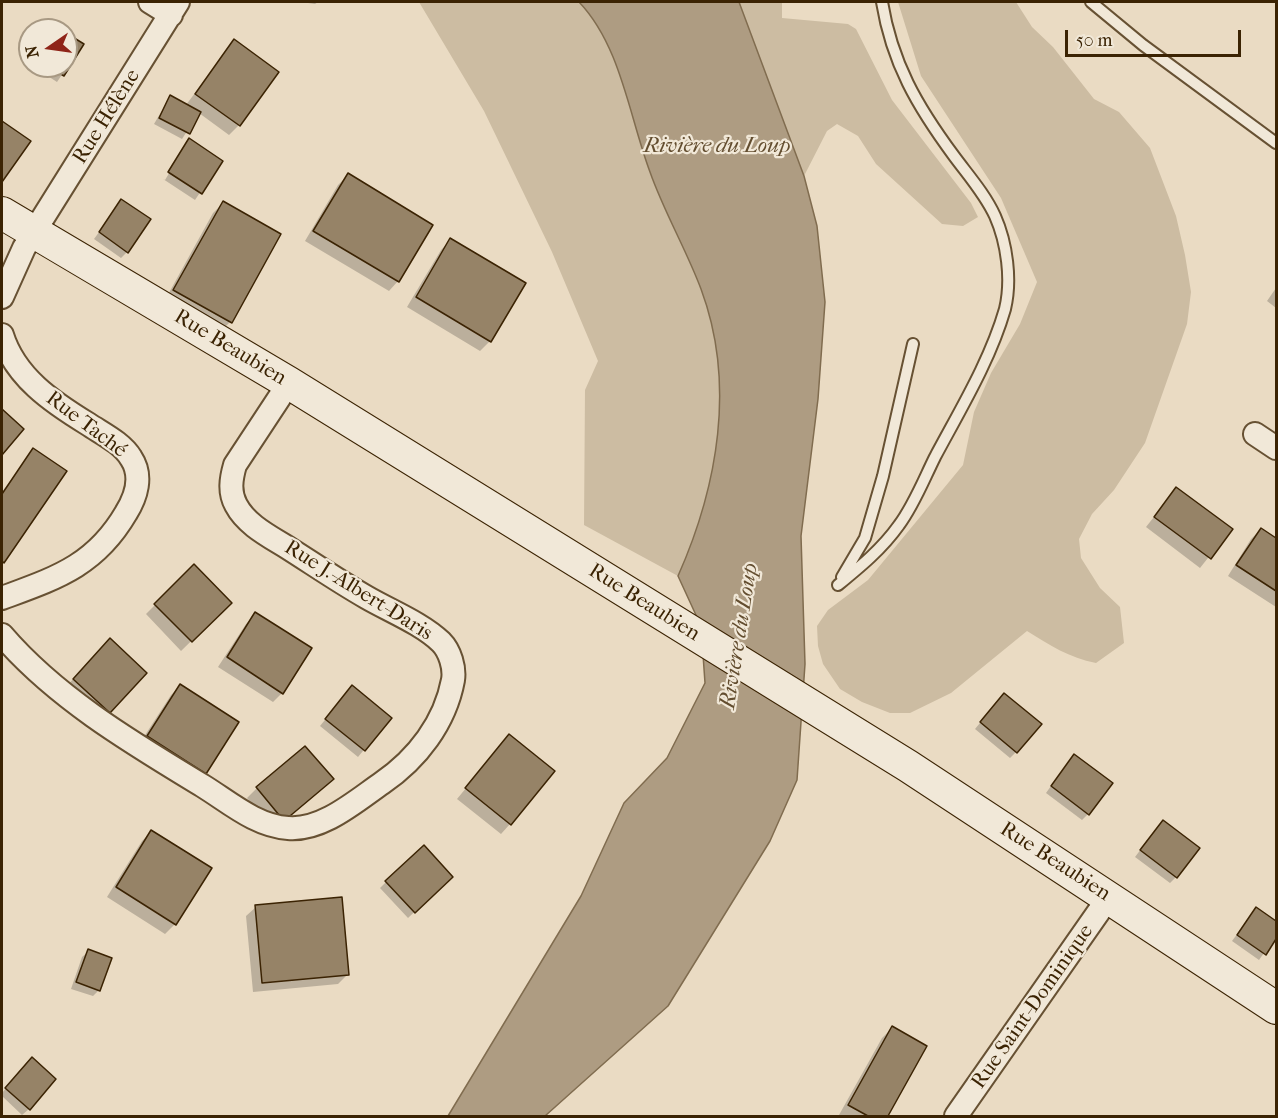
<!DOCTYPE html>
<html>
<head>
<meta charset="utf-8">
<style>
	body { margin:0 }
	#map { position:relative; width:1278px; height:1118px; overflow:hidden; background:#eadbc3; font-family:"IM FELL French Canon",serif }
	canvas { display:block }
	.frame { position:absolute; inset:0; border:3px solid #3b2303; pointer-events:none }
	.north { position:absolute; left:18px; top:18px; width:60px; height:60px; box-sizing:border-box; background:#f1e8d8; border:2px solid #a89983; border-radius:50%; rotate:257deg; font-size:16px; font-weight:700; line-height:24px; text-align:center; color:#3b2303 }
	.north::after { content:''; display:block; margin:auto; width:21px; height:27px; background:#8f2418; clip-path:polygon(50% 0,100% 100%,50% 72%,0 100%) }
	.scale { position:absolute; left:1065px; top:30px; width:176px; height:27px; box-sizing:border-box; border:3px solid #3b2303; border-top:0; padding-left:8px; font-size:18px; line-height:21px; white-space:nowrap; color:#3b2303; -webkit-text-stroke:4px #f1e8d8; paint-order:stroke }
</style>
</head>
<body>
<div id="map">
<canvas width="1278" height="1118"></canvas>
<div class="frame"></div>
<div class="north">N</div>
<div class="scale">50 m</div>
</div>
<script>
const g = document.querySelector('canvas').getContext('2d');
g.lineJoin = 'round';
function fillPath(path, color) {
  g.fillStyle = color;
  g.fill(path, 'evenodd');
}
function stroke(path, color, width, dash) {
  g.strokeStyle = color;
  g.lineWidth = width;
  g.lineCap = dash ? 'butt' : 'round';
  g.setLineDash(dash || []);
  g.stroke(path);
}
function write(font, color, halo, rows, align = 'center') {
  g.font = font + ' "IM FELL French Canon",serif';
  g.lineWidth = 4.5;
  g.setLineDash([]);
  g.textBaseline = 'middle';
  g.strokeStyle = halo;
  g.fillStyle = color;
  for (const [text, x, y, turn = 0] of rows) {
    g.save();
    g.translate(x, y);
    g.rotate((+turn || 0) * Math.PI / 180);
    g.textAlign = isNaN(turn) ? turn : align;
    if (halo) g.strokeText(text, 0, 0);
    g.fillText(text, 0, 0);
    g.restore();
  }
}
const green = new Path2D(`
	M419,2H579C621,46 629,116 650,172C664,212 686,249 701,289C736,383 718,486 678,576L584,525L585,390L598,361L552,252L484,111Z
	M739,2H782V18L848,24L856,29L892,100L971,203L978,217L963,226L942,224L876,164L858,136L837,124L827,131L804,176Z
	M898,2H1016L1032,27L1053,47L1094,99L1119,112L1150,148L1176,216L1185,255L1191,292L1187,324L1145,443L1114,490L1092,514L1079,539L1081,558L1100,588L1120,607L1124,643L1096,663C1069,658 1050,645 1027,631L951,693L910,713H890L862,702L840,689L823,664L818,646L817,626L828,610L868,580L963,465L974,412L991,373L1020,324L1037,282L1001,198L921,76Z`);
const water = new Path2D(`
	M579,2H739L804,176L817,226L825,302L818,399L801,536L805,664L797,780L770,841L668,1006L545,1116H448L581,896L624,803L667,758L705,683L701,626L678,576C718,486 736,383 701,289C686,249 664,212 650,172C629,116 621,46 579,2Z`);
const shadow = new Path2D(`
	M301,2H318L315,4Z
	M66,35L82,45L57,82L34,67L66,66Z
	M234,41L277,72L239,125L229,135L199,113L182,139L154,124L170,97L186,105Z
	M2,123L29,142L2,180Z
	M189,140L221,161L195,200L163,179L165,180Z
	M348,175L398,281L389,291L305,241L338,185Z
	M122,201L127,252L121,258L94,239Z
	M223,203L230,322L221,331L165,300L213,213Z
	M450,240L490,341L480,351L407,307L441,250Z
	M1276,288V308L1267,301Z
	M2,411L22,429L2,453Z
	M33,450L3,562L2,563V492Z
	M1176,489L1231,529L1200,568L1146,527Z
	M1261,529L1276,540V607L1228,576L1251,539Z
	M194,566L230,603L181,651L146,614Z
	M256,614L282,693L273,702L218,667L246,624Z
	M100,650L145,673L99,722L64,689Z
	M180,686L205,773L195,783L138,746L171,695Z
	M346,694L390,718L358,757L320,726Z
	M998,701L1016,752L1010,758L975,729Z
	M509,736L510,824L501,834L457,799Z
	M1068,762L1088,814L1082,820L1046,793Z
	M332,779L274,829L247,798L257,788Z
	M1157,828L1176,877L1170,883L1135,857Z
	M151,832L210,868L175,924L165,934L107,897L142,841Z
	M386,882L445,883L408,918L380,888Z
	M256,907L348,974L338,984L253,992L246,916Z
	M1256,909L1276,923V936L1259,960L1232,941Z
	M89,951L99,990L93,996L71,989L82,957Z
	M892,1028L925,1047L886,1116L839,1115L882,1038Z
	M25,1066L29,1109L22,1115L2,1096V1093Z`);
const building = new Path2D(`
	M66,33L84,44L64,76L48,66H66Z
	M234,39L279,72L240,126L195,94Z
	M170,95L201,112L190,134L159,118Z
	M2,121L31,141L2,182Z
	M189,138L223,161L202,194L168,172Z
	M348,173L433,225L399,282L313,231Z
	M121,199L151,219L128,253L99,232Z
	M223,201L281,234L232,323L173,290Z
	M450,238L526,283L491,342L416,297Z
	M2,409L24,429L2,455Z
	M33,448L67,471L4,563L2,561V494Z
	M1176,487L1233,529L1211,559L1154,517Z
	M1261,528L1276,538V591L1236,565Z
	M194,564L232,603L192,642L154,604Z
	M255,612L312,648L283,694L227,657Z
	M110,638L147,673L110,713L73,679Z
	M180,684L239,722L206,774L147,736Z
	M352,685L392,718L365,751L325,719Z
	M1004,693L1042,724L1017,753L980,722Z
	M509,734L555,771L511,825L465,788Z
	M305,746L334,779L284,821L256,787Z
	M1074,754L1113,783L1089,815L1051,786Z
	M1163,820L1200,848L1177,878L1140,850Z
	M151,830L212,868L176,925L116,887Z
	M424,845L453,877L415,913L385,881Z
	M342,897L349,975L262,983L255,905Z
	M1256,907L1276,921V939L1266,955L1237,935Z
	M88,949L112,958L100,991L76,982Z
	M892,1026L927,1046L888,1116H868L848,1105Z
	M32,1057L56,1079L30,1110L5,1088Z`);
const service = new Path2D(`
	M1091,2L1143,45L1276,143
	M842,577L865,538L883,476L913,344
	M838,585C860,567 882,549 899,525C914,505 924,479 935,457C960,410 990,361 1005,309C1012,280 1007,243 995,216C985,194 968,175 954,156C917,106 892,63 882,2`);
const minor = new Path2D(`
	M150,2L171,15
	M2,297L24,248L178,2
	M2,335C15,377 52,402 88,424C103,434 122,443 131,458C143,476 136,497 126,513C95,566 56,578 2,598
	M1255,434L1276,448
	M2,635C56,698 132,743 203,786C229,802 256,826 288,828C322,831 356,801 382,783C417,759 445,723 453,680C455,668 450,651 441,642C421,623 390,611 366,597C338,581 312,563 285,546C267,535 246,524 236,505C229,492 231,479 235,465L289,383
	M956,1116L1109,897`);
const secondary = new Path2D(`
	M2,213L289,383L908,766L1276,1008`);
const streetNames = [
	["Rue Hélène",107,117,-58],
	["Rue Beaubien",230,348,31],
	["Rue Taché",86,425,37],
	["Rue J.-Albert-Daris",358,591,32],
	["Rue Beaubien",644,603,32],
	["Rue Beaubien",1055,862,33],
	["Rue Saint-Dominique",1033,1007,-55]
];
const waterNames = [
	["Rivière du Loup",717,147],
	["Rivière du Loup",740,636,-81]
];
fillPath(green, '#ccbca2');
fillPath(water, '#ae9c82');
stroke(water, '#806c4f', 1.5);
fillPath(shadow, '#0003');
fillPath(building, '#968367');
stroke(building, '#3b2303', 1.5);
stroke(service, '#675133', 14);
stroke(minor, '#675133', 26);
stroke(secondary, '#3b2303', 34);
stroke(service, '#f1e8d8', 10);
stroke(minor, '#f1e8d8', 22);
stroke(secondary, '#f1e8d8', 32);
write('21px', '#3b2303', '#f1e8d8', streetNames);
write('italic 22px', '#634d2f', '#f1e8d8', waterNames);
</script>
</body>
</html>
